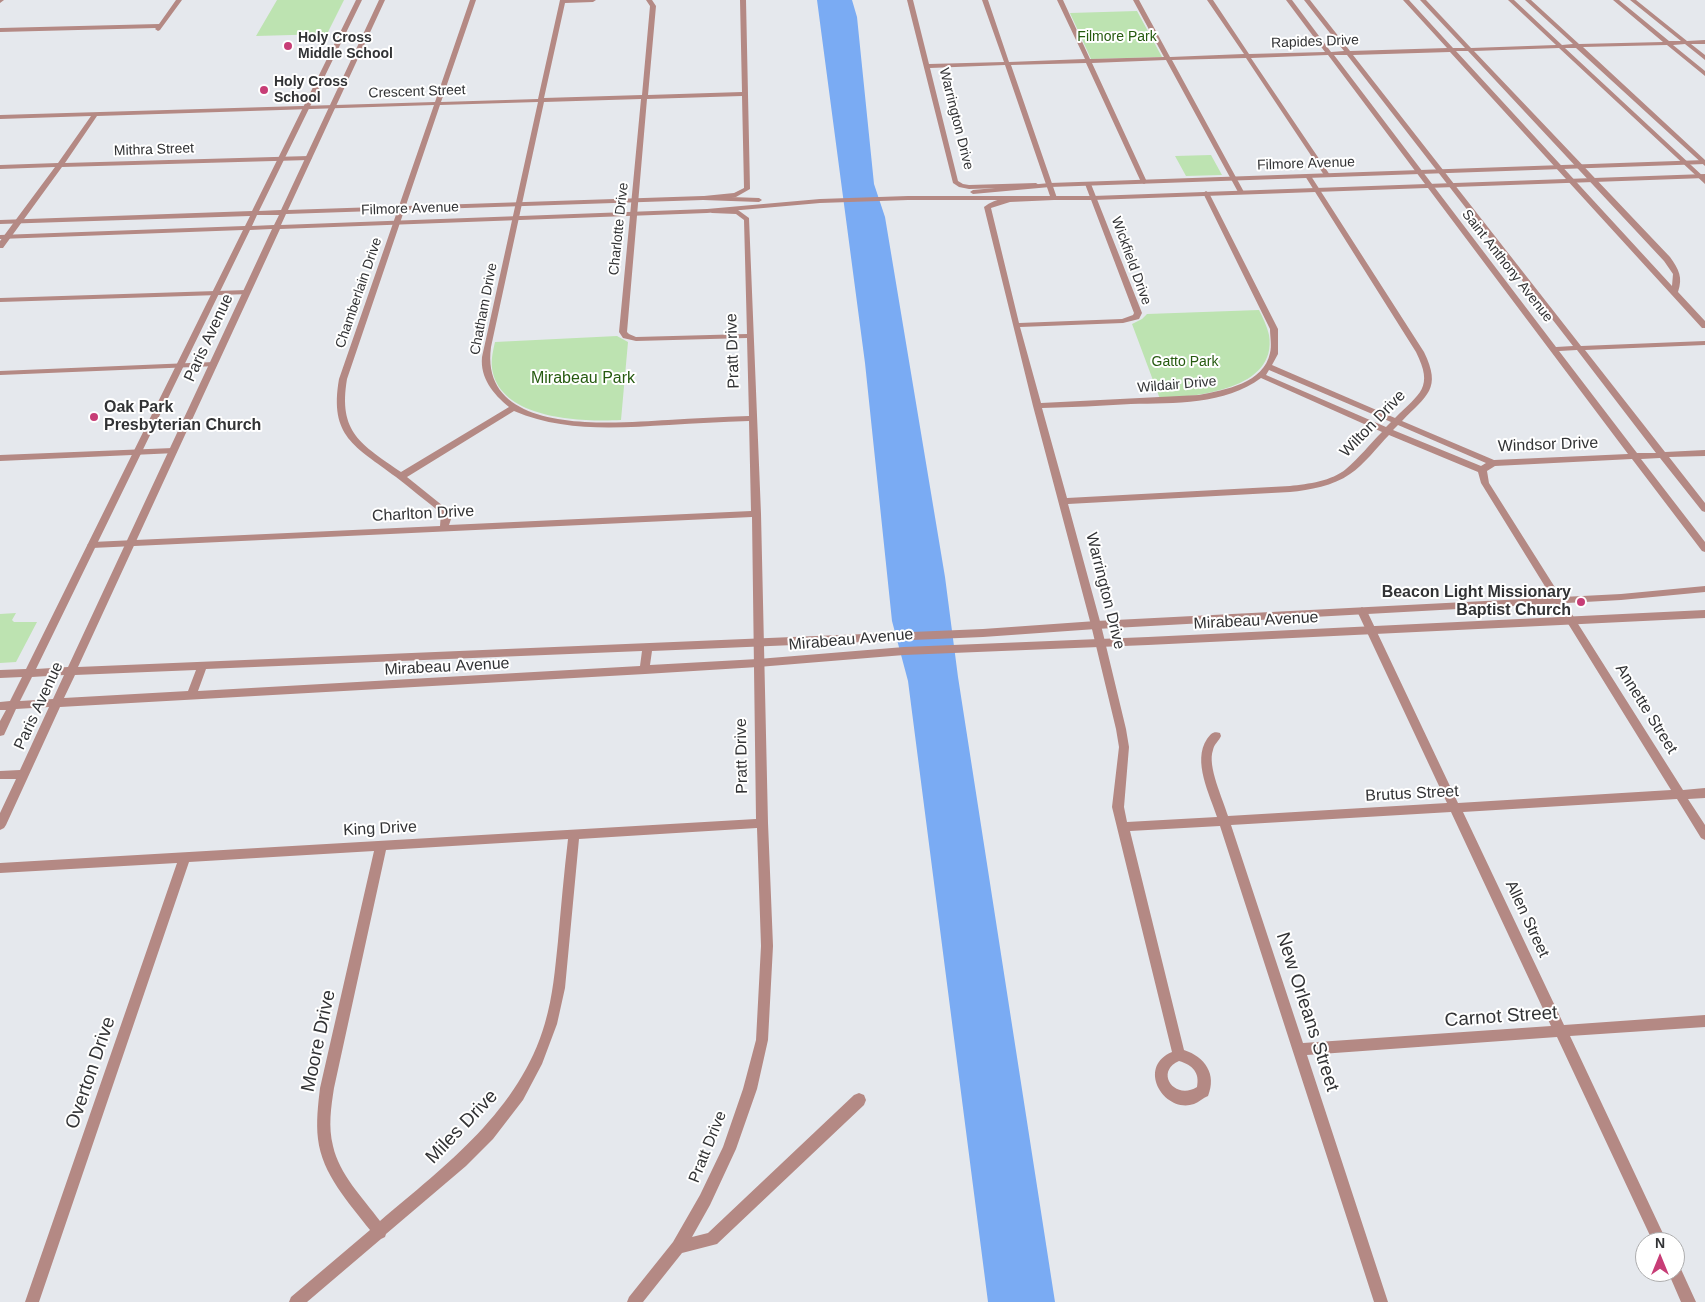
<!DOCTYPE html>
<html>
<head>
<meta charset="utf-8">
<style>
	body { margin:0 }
	#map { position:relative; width:1705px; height:1302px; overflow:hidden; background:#e5e8ed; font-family:Helvetica,sans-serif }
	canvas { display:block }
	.north { position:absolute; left:1635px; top:1232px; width:50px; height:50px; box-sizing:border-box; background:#fff; border:1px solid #adadae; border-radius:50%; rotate:0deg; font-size:14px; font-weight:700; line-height:20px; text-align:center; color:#323335 }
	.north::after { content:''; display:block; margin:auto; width:18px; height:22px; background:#c73d76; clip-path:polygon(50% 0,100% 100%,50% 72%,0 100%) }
</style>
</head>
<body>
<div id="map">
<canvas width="1705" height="1302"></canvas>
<div class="north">N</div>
</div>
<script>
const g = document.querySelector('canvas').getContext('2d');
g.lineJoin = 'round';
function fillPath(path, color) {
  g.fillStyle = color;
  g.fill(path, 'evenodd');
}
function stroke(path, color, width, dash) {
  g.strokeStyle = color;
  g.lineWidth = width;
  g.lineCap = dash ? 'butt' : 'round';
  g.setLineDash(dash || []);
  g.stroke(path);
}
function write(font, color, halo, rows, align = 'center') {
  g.font = font + ' Helvetica,sans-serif';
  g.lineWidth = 4;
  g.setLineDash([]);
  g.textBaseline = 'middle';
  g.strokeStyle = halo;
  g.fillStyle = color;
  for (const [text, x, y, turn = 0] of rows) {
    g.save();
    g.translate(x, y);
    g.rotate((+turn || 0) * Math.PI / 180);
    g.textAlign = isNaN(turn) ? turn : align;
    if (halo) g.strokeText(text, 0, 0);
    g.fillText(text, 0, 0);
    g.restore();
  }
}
const green = new Path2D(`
	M277,0H344L327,34L256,36Z
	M1137,11L1162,57L1091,59L1070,13Z
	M1211,155L1222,175L1186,176L1175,156Z
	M1259,310C1263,318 1267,326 1269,335C1278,390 1196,396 1160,399L1132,324L1142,319L1147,314Z
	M617,336L628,342L621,420C583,422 499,420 492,368C491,359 493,351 495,342Z
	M16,613L12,620L14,622H37L16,662L0,663V614Z`);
const water = new Path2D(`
	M817,0H852L857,17L874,184L885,217L945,577L958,677L1055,1302H988L908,681L892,621L865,363Z`);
const minor = new Path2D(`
	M0,0H4L0,3Z
	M176,0H182L160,30L158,31L155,29L156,28L0,32V28L159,24Z
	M470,0H476L441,102L538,99L560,0H596L593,2L565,3L544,98L642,95L650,6L646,0H652L656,6L648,95L742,92L740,0H746L750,189L736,197L704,200L701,198L704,196L734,193L744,188L742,96L647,99L627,332L629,334L636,337L747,334L744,220L736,214L712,213L709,211L712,209L738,210L749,218L761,514L768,823L773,946L768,1040L757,1089L736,1149L710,1205L692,1237L708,1233L854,1095L859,1093L864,1095L866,1100L864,1105L717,1244L682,1253L643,1302H627L629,1297L673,1242L700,1195L723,1147L743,1089L756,1040L761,946L757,828L579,839L565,988L557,1024L542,1064L523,1100L493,1139L466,1166L386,1234L385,1237L381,1239L307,1302H289L291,1297L370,1230C349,1203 322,1174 318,1139C316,1122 318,1105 320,1088L374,851L189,862L39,1302H25L177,863L0,873V863L756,819L752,517L92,548L87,545L92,542L440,526L441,513C426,501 410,488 396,477C355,446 329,437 339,379L434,105L97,116L65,163L309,156L312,158L309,160L62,167L3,248H0V241L55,167L0,169V165L58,163L91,116L0,119V115L435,102ZM641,99L619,332L623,338L636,341L747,338L749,416C722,417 695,418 668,420C613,423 479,437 491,347L544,102ZM538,102L482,357C480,378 493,394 509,407L401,472C361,444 338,433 347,379L440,105ZM514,411C563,432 616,428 669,425C695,423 722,422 749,421L751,511L449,525L451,519L448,510L407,477ZM568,839C564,873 561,907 558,941C555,969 553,996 545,1023C520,1110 446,1165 380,1221C363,1198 339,1174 333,1146C328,1127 331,1107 334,1088L386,850Z
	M907,0H913L929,64L1004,62L982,0H988L1009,62L1085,59L1057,0H1063L1090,59L1164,57L1133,0H1139L1170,57L1244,54L1207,0H1213L1249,54L1325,52L1286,0H1292L1331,52L1344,51L1304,0H1310L1350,51L1447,48L1403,0H1409L1453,48H1465L1420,0H1426L1471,48L1556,45L1508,0H1514L1562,45L1573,44L1525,0H1531L1579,44L1663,42L1613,0H1619L1669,41H1681L1630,0H1636L1687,41L1705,40V44H1691L1705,55V60L1685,44L1673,45L1705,71V76L1667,45L1583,47L1705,160V166L1576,48H1565L1705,178V184L1559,48L1474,51L1670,257C1679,270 1683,277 1678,292L1705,321V328H1702L1450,52L1353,55L1581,346L1705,341V345L1585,350L1665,452L1705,450V456L1669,457L1705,503V512L1702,511L1660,458L1641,459L1705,542V552L1702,551L1632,459L1495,466L1487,471L1489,483L1683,790L1705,788V798L1688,799L1705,825V840L1701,838L1677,799L1463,812L1564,1025L1705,1015V1027L1570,1036L1667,1242H1653L1557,1037L1307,1055L1388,1302H1374L1220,826L1130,831L1184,1050C1205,1057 1217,1074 1208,1096C1203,1098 1199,1102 1194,1104C1164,1114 1136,1067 1172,1052L1112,807L1119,747L1116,729L1091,625L1033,406L984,207C1000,193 1030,197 1050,196L1005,65L930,68L958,181L963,184L969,185L1036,183L1039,185L1036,187L969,189L959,187L953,183ZM1456,51H1468L1664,261L1673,274L1672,286ZM1328,55L1628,454L1494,460L1402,421C1427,395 1442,389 1424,352L1311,176L1308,174L1305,176L1416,352C1434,388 1420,393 1395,418L1272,365L1278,354V329L1209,193L1206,191L1203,193L1270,329C1270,336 1272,346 1270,353C1264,383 1225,390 1199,395L1041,403L1020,327L1123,323L1139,319L1142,313L1091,184L1088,182L1085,184L1134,313L1133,315L1122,319L1019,323L991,208L1010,202L1054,200L1057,198L1011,65L1086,63L1141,182L1144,184L1147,182L1092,63L1166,60L1238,192L1241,194L1244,192L1172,60L1246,58L1324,175L1327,177L1330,175L1251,58ZM1334,55H1347L1573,346L1556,347ZM1577,350L1656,453H1637L1559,351ZM1269,370L1391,422L1386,427L1266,375ZM1261,378L1382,432C1370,444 1359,458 1346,469C1332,481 1308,484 1290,486L1067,498L1042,408C1072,407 1101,406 1131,404C1174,403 1225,405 1261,378ZM1398,425L1486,463L1481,466L1393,430ZM1389,435L1478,472L1481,483L1671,790L1458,803L1367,611L1362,607L1357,611L1447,803L1228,816C1223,799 1207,766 1213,750C1214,744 1219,741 1221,736L1220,733C1213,731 1211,734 1207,739C1192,761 1210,795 1217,817L1127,822L1124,807L1129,747L1126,729L1101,625L1068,504L1290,492C1310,490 1333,486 1350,474C1364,465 1377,447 1389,435ZM1451,812L1551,1026L1303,1043L1231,825ZM1179,1061C1193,1065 1200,1073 1197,1087C1175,1101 1154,1072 1179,1061Z
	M247,290H250V294L0,302V298Z
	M214,362H217V366L0,375V371Z
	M173,448L176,449L177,451L176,453L0,461V455Z
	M1675,1265L1680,1267L1696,1302H1681L1668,1272H1675Z`);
const tertiary = new Path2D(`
	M356,0H362L259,211L281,210L379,0H385L288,210L703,196L759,198L762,200L759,202L703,200L286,214L281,225L707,209L820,199L908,196H1093L1705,174V178L1093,200H908L820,203L707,213L280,229L78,667L983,629L1096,621L1621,594L1705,586V592L1621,600L1096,629L983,637L652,651L650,665L758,659L904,647L1148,637L1705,610V618L1148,645L904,655L758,667L645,674L60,707L6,825L4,828L0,830V813L16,779H0V771L20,770L49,707L16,709L4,735L0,736V721L6,710H0V702L10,701L22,677L0,678V670L26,669L243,230L0,239V235L245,226L250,216L0,224V220L252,211ZM257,215H279L274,225L252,226ZM272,229L68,667L36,669L250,230ZM642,651L640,666L198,691L206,669ZM196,670L188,691L64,698L75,675ZM64,675L53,699L20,701L32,677Z
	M1705,160V164L1050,187L973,194L970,192L973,190L1050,183Z`);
const markers = [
	[288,46,5,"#c73d76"],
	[264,90,5,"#c73d76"],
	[94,417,5,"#c73d76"],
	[1581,602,5,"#c73d76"]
];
const farParknames = [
	["Filmore Park",1117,37],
	["Gatto Park",1185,362]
];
const farPoinames = [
	["Holy Cross",298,38],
	["Middle School",298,54],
	["Holy Cross",274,82],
	["School",274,98]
];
const farStreetnames = [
	["Rapides Drive",1315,42,-2],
	["Crescent Street",417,92,-2],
	["Warrington Drive",956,119,76],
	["Mithra Street",154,150,-2],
	["Filmore Avenue",1306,164,-2],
	["Filmore Avenue",410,209,-2],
	["Charlotte Drive",619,229,-84],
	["Wickfield Drive",1131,261,70],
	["Saint Anthony Avenue",1507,266,52],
	["Chamberlain Drive",359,293,-71],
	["Chatham Drive",484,309,-79],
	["Wildair Drive",1177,385,-5]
];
const streetNames = [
	["Paris Avenue",209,338,-65],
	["Pratt Drive",733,351,-92],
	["Wilton Drive",1373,424,-46],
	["Windsor Drive",1548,445,-2],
	["Charlton Drive",423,514,-3],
	["Warrington Drive",1105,591,76],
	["Mirabeau Avenue",1256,621,-3],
	["Mirabeau Avenue",851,640,-5],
	["Mirabeau Avenue",447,667,-3],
	["Paris Avenue",39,706,-65],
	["Annette Street",1646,709,58],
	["Pratt Drive",742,756,-91],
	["Brutus Street",1412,794,-3],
	["King Drive",380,829,-3],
	["Allen Street",1527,919,65],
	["Pratt Drive",708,1147,-68]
];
const parkNames = [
	["Mirabeau Park",583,379]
];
const poiNames = [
	["Oak Park",104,408],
	["Presbyterian Church",104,426],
	["Beacon Light Missionary",1571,593,"right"],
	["Baptist Church",1571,611,"right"]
];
const nearStreetnames = [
	["New Orleans Street",1307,1012,72],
	["Carnot Street",1501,1017,-4],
	["Moore Drive",319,1041,-78],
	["Overton Drive",91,1073,-71],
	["Miles Drive",462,1127,-46]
];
fillPath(green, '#bde3b1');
fillPath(water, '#7aabf3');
fillPath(minor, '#b48984');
fillPath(tertiary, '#b48984');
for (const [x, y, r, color] of markers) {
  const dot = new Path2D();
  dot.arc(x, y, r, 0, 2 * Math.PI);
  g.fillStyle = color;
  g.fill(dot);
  stroke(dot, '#fff', 2);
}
write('14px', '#255a0f', '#fff', farParknames);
write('bold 14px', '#323335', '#fff', farPoinames, 'left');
write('14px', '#323335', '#fff', farStreetnames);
write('16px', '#323335', '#fff', streetNames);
write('16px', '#255a0f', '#fff', parkNames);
write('bold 16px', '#323335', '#fff', poiNames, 'left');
write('19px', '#323335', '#fff', nearStreetnames);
</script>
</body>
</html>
